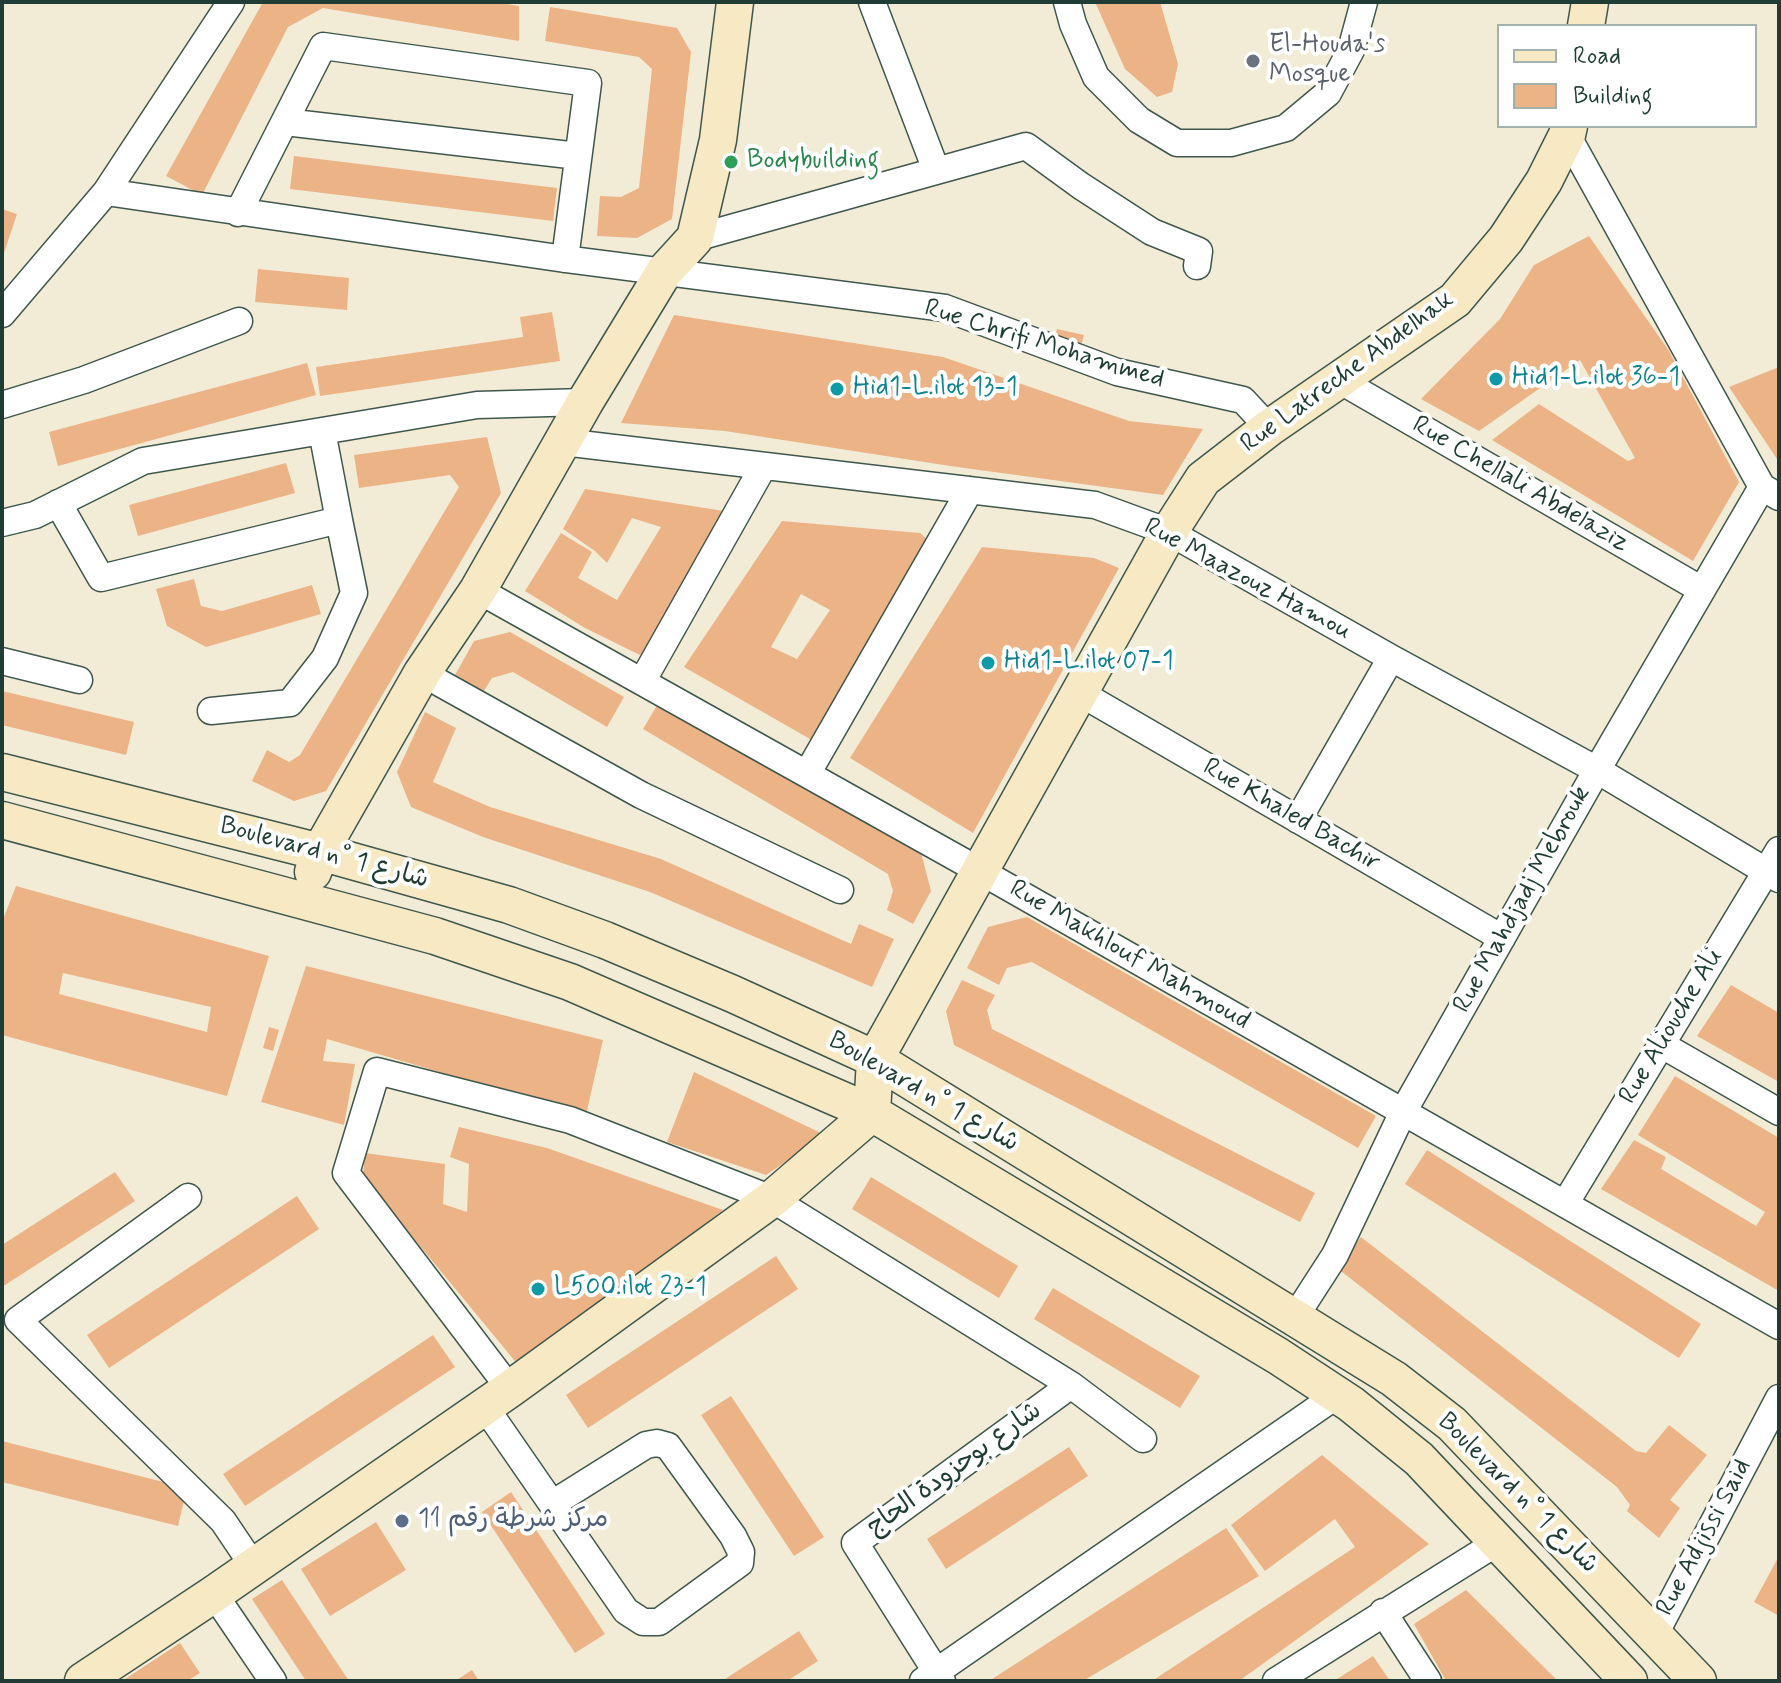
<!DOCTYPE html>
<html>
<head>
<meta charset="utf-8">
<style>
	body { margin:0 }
	#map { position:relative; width:1781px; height:1683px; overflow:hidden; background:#f2ecd6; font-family:Mynerve,sans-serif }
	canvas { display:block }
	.frame { position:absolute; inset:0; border:4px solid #1f3d34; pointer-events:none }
	.legend { position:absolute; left:1497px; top:24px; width:260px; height:104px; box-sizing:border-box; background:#fff; border:2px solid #a5b1ae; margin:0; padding:10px 14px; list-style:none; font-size:24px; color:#1f3d34 }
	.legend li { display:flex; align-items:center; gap:16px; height:40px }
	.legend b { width:40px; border:2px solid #a5b1ae }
</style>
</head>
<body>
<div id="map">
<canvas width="1781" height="1683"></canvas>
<div class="frame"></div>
<ul class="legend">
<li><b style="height:10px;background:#f7e9c3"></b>Road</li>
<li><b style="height:22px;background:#ecb387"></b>Building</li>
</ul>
</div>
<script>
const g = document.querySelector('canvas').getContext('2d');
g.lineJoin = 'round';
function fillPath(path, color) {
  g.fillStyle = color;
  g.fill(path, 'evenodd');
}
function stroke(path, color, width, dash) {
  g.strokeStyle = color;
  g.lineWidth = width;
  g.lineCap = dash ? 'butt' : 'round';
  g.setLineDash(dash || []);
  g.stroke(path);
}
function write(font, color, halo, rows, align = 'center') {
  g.font = font + ' Mynerve,"Playpen Sans Arabic",sans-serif';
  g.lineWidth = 8;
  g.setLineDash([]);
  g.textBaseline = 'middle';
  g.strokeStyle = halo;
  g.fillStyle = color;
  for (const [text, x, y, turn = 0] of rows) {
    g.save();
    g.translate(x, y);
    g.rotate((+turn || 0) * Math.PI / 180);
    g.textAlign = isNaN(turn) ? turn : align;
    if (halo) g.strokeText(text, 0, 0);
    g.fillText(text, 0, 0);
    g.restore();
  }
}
const building = new Path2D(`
	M263,2H494L519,6V41L323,8L288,27L202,195L166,176Z
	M1095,2H1160L1178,64L1172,92L1157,97L1125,69Z
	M550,7L677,28L691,52L672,219L637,238L597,236L600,196L621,197L639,188L652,69L639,57L545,41Z
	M294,156L557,188L553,221L290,189Z
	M2,209L17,214L3,256H2Z
	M1589,236L1669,351L1739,482L1693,561L1492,440L1539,404L1628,461L1635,458L1580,360L1479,431L1421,399L1500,319L1534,265Z
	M258,269L349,278L347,310L255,302Z
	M552,312L560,361L320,396L316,367L523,337L520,317Z
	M674,315L943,357L1129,421L1203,429L1163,495L950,466L725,431L621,423Z
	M1057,329L1084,335L1081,346L1054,339Z
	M307,363L316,395L58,466L49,432Z
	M1779,367V462L1729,387Z
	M487,437L501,493L326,791L294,801L252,781L267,750L289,762L300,755L459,487L450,475L359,488L354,455Z
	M286,463L295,493L138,536L129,505Z
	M585,489L730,512L644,657L585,628L525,591L561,533L592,552L578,578L617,600L661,527L632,518L607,563L595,551L563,529Z
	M782,521L920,533L931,543L817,743L684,667ZM801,594L830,610L797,659L771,647Z
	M982,547L1094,558L1119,568L973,833L850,758Z
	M194,579L201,606L222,611L312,585L321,614L206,647L167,626L156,589Z
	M510,632L624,697L607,727L513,672L492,678L482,694L455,675L474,641Z
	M2,691L134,722L126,755L2,725Z
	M662,697L920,849L931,891L913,924L887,910L893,891L888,874L643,729Z
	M425,712L456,728L433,782L490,807L661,859L851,944L859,924L894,939L872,987L650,892L483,837L411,807L397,772Z
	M16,886L269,956L227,1096L2,1035V922ZM63,973L211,1007L207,1032L59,994Z
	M1027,917L1376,1116L1358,1148L1032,962L1007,968L999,985L967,968L988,927Z
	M306,966L603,1040L586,1115L327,1039L323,1061L355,1064L344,1125L261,1102Z
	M962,980L995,995L987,1010L992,1029L1315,1193L1300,1222L954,1045L946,1011Z
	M1731,985L1779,1013V1082L1697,1036Z
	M269,1027L279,1030L273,1051L263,1048Z
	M694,1072L825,1135L766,1175L667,1142Z
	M1675,1076L1779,1138V1291L1601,1189L1634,1140L1666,1157L1661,1169L1756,1226L1765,1212L1638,1135Z
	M459,1127L547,1148L723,1210L519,1366L363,1177L365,1153L445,1164L443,1204L467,1212L469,1164L450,1157Z
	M1427,1150L1701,1324L1679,1358L1405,1184Z
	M115,1172L135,1201L2,1287V1245Z
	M871,1177L1018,1266L999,1298L852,1209Z
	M297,1196L319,1229L109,1368L87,1335Z
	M1361,1237L1636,1451L1646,1453L1669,1425L1707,1455L1670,1500L1680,1508L1659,1538L1627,1511L1630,1505L1617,1487L1337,1268Z
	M776,1256L798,1289L588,1428L566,1395Z
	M1053,1288L1200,1376L1180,1408L1034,1319Z
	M433,1335L455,1367L245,1506L223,1474Z
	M731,1396L824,1537L794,1556L701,1415Z
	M2,1441L187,1488L178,1526L2,1482Z
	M1069,1447L1088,1476L946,1569L927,1539Z
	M1322,1455L1429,1544L1239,1681H1152L1355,1547L1335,1519L1265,1571L1231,1525Z
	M511,1492L605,1634L575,1653L482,1512Z
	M376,1522L406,1570L330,1616L301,1569Z
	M1226,1528L1259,1576L1083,1681H989Z
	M1779,1556V1616L1754,1602Z
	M282,1580L349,1681H306L252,1599Z
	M1466,1590L1558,1681H1446L1414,1624Z
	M799,1631L818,1661L787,1681H722Z
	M180,1643L200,1673L187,1681H122Z
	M1373,1656L1390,1681H1334Z
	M472,1670L479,1681H455Z`);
const street = new Path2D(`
	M231,2L106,192L565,259L945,308L1117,372L1243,400L1269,428
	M872,2L936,170
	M1067,2L1073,24L1096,77L1139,120L1177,143H1231L1286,128L1328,93L1351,50L1364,2
	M285,122L578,156
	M1567,135L1762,487L1779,497
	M238,213L323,46L588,83L565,259
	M695,238L1026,146L1081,186L1152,232L1199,251L1197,266
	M2,314L106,192
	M1339,380L1702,590
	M2,405L84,380L239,321
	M563,442L1095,505L1169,532L1391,658L1597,770L1779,879
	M58,503L101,578L339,520L322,431
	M2,523L35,515L143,461L477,405L585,402
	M478,590L980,871L1779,1326
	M2,661L79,680
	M422,673L641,795L840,890
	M643,680L763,467
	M1080,693L1502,938
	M211,711L290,703L325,658L354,593L339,520
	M807,774L970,490
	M1298,820L1391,658
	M1662,1045L1779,1112
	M188,1197L18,1320L223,1521L254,1567
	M1565,1204L1779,850
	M1295,1317L1335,1255L1403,1112L1597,770L1762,487
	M510,1389L346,1173L377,1071L570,1120L772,1199L1071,1385L1143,1439
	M485,1407L626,1611L643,1622H659L740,1563L741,1552L733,1536L668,1446L657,1443L646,1445L552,1504
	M214,1594L273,1681
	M1383,1612L1428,1681
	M1654,1636L1779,1398
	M923,1681L1337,1395
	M942,1681L855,1543L1071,1385
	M1276,1681L1498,1542`);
const secondary = new Path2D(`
	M1586,26L1590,2
	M2,772L320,852L509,905L605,940L733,994L875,1059L1394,1379L1452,1424L1698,1681
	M2,820L435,936L570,982L872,1113L1278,1356L1351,1404L1419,1459L1629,1681
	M313,872L320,852L422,673L478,590L585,402L664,272L695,238L718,140L735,2
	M83,1681L214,1594L510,1389L772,1199L872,1113L875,1059L1169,532L1203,479L1269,428L1455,300L1506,239L1544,181L1567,135L1569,126`);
const markers = [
	[1253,61,8,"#6b7280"],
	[731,162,8,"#2e9e5b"],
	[1496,379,8,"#0f9aa8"],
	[837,389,8,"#0f9aa8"],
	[988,663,8,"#0f9aa8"],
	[538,1289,8,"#0f9aa8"],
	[402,1521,8,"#5c6f8a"]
];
const worshipNames = [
	["El-Houda's",1269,46],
	["Mosque",1269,76]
];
const leisureNames = [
	["Bodybuilding",747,162]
];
const streetNames = [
	["Rue Chrifi Mohammed",1044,345,17],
	["Rue Latreche Abdelhak",1348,373,-36],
	["Rue Chellali Abdelaziz",1520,485,30],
	["Rue Maazouz Hamou",1247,580,28],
	["Rue Khaled Bachir",1291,816,30],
	["Boulevard n° شارع 1",324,854,15],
	["Rue Mahdjadj Mebrouk",1523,900,-61],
	["Rue Makhlouf Mahmoud",1129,956,30],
	["Rue Aliouche Ali",1672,1027,-59],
	["Boulevard n° شارع 1",923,1093,30],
	["شارع بوحزودة الحاج",955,1470,-36],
	["Boulevard n° شارع 1",1517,1494,45],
	["Rue Adjissi Said",1705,1538,-62]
];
const cultureNames = [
	["Hid1-L.ilot 36-1",1512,379],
	["Hid1-L.ilot 13-1",853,389],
	["Hid1-L.ilot 07-1",1004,663],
	["L500.ilot 23-1",554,1289]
];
const serviceNames = [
	["مركز شرطة رقم 11",418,1521]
];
fillPath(building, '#ecb387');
stroke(street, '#3f574c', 29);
stroke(secondary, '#3f574c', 39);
stroke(street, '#fff', 26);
stroke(secondary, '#f7e9c3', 36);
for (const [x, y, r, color] of markers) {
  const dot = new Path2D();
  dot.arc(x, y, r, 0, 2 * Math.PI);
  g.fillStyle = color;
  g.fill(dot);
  stroke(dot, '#fff', 3);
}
write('26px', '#5b616d', '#fff', worshipNames, 'left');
write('26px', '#27864d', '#fff', leisureNames, 'left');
write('26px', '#1f3d34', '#fff', streetNames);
write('26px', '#0d838f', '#fff', cultureNames, 'left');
write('26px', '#4e5e75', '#fff', serviceNames, 'left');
</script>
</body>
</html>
